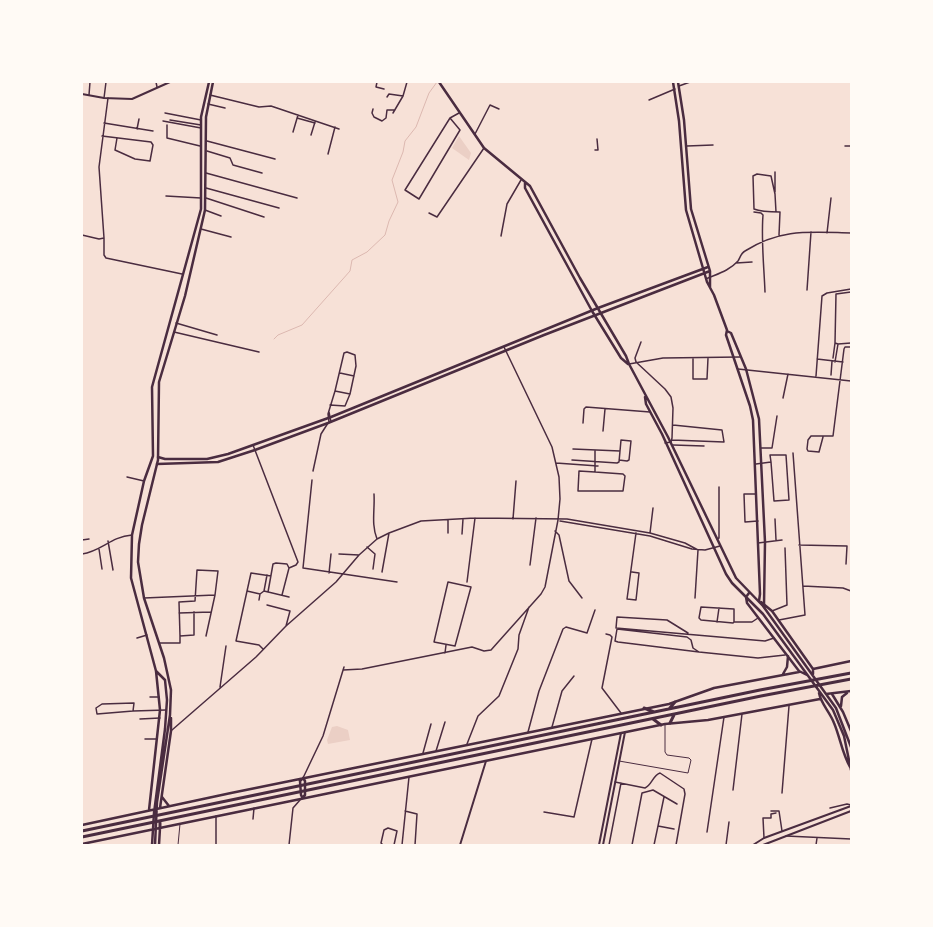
<!DOCTYPE html>
<html>
<head>
<meta charset="utf-8">
<style>
	body { margin:0 }
	#map { position:relative; width:933px; height:927px; overflow:hidden; background:#f7e1d7; font-family:"Work Sans",sans-serif }
	canvas { display:block }
	.frame { position:absolute; inset:0; border:83px solid #fffaf5; pointer-events:none }
</style>
</head>
<body>
<div id="map">
<canvas width="933" height="927"></canvas>
<div class="frame"></div>
</div>
<script>
const g = document.querySelector('canvas').getContext('2d');
g.lineJoin = 'round';
function fillPath(path, color) {
  g.fillStyle = color;
  g.fill(path, 'evenodd');
}
function stroke(path, color, width, dash) {
  g.strokeStyle = color;
  g.lineWidth = width;
  g.lineCap = dash ? 'butt' : 'round';
  g.setLineDash(dash || []);
  g.stroke(path);
}
const green = new Path2D(`
	M459,136L471,153L469,160L452,148Z
	M337,726L348,730L350,740L328,744L327,740L332,727Z`);
const stream = new Path2D(`
	M274,339L278,335L302,325L350,271L352,260L367,252L385,235L389,221L398,202L392,180L403,152L405,141L416,127L429,93L437,82`);
const service = new Path2D(`
	M619,761L688,773L691,760L689,758L667,755L665,752V724
	M178,845L180,824`);
const minor = new Path2D(`
	M156,82L157,87
	M377,82L376,87L384,89
	M679,86L690,82
	M89,95L90,82
	M210,95L259,107L271,106L339,129
	M387,97L389,94L403,96
	M104,98L106,82
	M649,100L675,89
	M208,104L225,108
	M373,109L372,113L374,117L382,121L386,118L387,110H395
	M165,113L201,120
	M393,113L403,96L407,82
	M297,118L315,123
	M450,118L460,130L419,199L405,190L450,118L459,113
	M170,120L201,125
	M163,121L201,128
	M104,123L153,131
	M167,125V138L200,146
	M137,129L139,119
	M293,132L298,115
	M475,134L490,105L499,109
	M311,135L315,122
	M102,136L151,142L153,145L150,161L135,159L115,150L117,138
	M207,141L275,159
	M687,146L713,145
	M845,146H851
	M595,150H598L597,139
	M207,151L230,158L233,165L262,173
	M328,154L335,127
	M206,173L297,198
	M206,188L279,208
	M775,192V172
	M166,196L201,198
	M206,198L264,217
	M205,210L221,216
	M754,212L761,213L763,215C761,240 764,266 765,292
	M776,212L775,194L771,176L757,174L753,176L754,209C761,212 772,212 780,212L779,235
	M429,213L437,217L484,148
	M201,229L231,237
	M827,233L831,198
	M82,235L99,239L104,238L99,167L108,98
	M501,236L507,204L521,180
	M104,238V255L106,258L182,274
	M736,263L752,262
	M706,279C717,274 729,271 738,261C740,258 741,253 745,251C781,228 810,232 851,233
	M807,290L811,232
	M176,323L217,335
	M174,332L259,352
	M641,342L635,358L636,362L665,389L671,397L673,408L672,438L671,442L665,443
	M838,344L835,343L836,294L851,292
	M838,344L851,343
	M833,358L835,343
	M693,359V379H707L708,358
	M817,359L843,362
	M835,362L838,344
	M629,364L663,358L740,357
	M738,369L851,381
	M340,373L354,376
	M831,375L832,361
	M816,376L822,296L827,293L851,289
	M783,398L788,374
	M330,405L345,406L350,394
	M329,412L331,422
	M329,422L328,414L335,391L350,394L356,366L355,355L347,352L344,353L335,391
	M583,423L584,409L586,407L650,412
	M603,431L605,409
	M823,437L819,452L808,451L807,449L808,440L811,436H833L844,349L845,347H851
	M672,440L724,442L722,430L673,425
	M253,445L298,562
	M673,445L704,446
	M761,448H772L777,416
	M573,449L620,451
	M572,460L617,463L619,462L621,440L631,441L629,460L627,461L619,460
	M556,463L598,466
	M756,464L771,462L774,501L789,500L786,455H770L771,462
	M313,471L321,434L328,423
	M595,472L623,474L625,476L623,491H578L579,471L595,472V450
	M127,477L144,481
	M312,480L303,568L397,582
	M374,494C375,510 371,524 377,539
	M756,494H744L745,522L758,521
	M513,519L516,481
	M775,519L776,540
	M560,521L650,536L692,549L705,550L720,546
	M555,531L559,535L569,581L582,598
	M448,533V520
	M650,533L653,508
	M462,534L463,519
	M717,539L719,538V487
	M82,540L89,539
	M108,541L113,570
	M758,543L782,540
	M799,545L847,546L846,564
	M367,547L375,554L373,569
	M99,549L102,569
	M82,554C102,551 110,537 132,535
	M339,554L359,555
	M530,565L536,518
	M289,568L296,565L298,562
	M382,572L389,533
	M632,572L639,573L636,600L627,599L636,533
	M329,573L331,554
	M448,582L471,587L455,646L434,642Z
	M467,582L475,518
	M803,586L843,588L851,591
	M247,591L260,594L264,591L289,597
	M264,591L267,575
	M268,592L273,564L276,563L287,564L289,568
	M282,595L289,568
	M144,598L215,595L218,571L197,570L195,601L179,602L180,636L194,635V612
	M695,598L698,550
	M259,600L260,594
	M267,605L290,611L286,626
	M772,611L787,605L785,548
	M179,613L211,612
	M779,620L805,615L793,453
	M717,622L719,608
	M734,622L733,623L701,620L699,618L701,607L734,609V622H752L758,618
	M688,633L667,620L617,617L616,628L765,641L774,638
	M606,634L610,635L612,637L602,688L621,713
	M206,636L215,595
	M137,638L147,635
	M159,643H180V636
	M263,649L259,645L236,641L251,573L271,576
	M699,652L618,642L615,641L617,629L687,637L691,640L693,648L699,652L758,658L785,655
	M445,653L446,645
	M343,670L362,669L472,647L484,651L491,650L541,594L545,587L558,520L560,499L559,477L552,447L504,347
	M220,687L226,646
	M150,697H159
	M134,703L133,711L97,714L96,708L102,704Z
	M133,711L166,710
	M140,719L160,718
	M552,727L562,691L574,676
	M172,730L256,657L286,626L336,582L359,555L377,539L389,533L421,521L475,518L567,519L650,533L685,543L698,550
	M528,732L539,691L563,629L566,627L587,633L595,610
	M145,739H156
	M467,744L478,716L499,696L518,649L519,635L529,607
	M436,751L445,722
	M423,753L431,724
	M303,778L323,736L344,667
	M615,782L645,788C652,785 653,775 660,773L684,789L685,794L676,845
	M733,790L742,714
	M782,793L789,706
	M830,808L847,804L851,805
	M405,811L417,814L415,845
	M771,811H779L782,831
	M544,812L574,817L592,739
	M216,816V845
	M253,819L254,808
	M658,826L664,797
	M707,832L724,717
	M786,836L851,839
	M764,838L763,818H771V814L776,813
	M289,845L293,808L300,800
	M383,845L381,843L384,830L388,828L397,831L394,845
	M402,845L409,777
	M609,845L621,783
	M632,845L642,793L653,790L677,804
	M654,845L658,826L674,829
	M726,845L729,822
	M816,845L817,838`);
const tertiary = new Path2D(`
	M82,94L104,98L132,99L170,82
	M460,845L486,761
	M599,845L621,733
	M603,845L625,732
	M753,845L764,838L851,806
	M763,845L851,811`);
const secondary = new Path2D(`
	M673,82L679,121L686,210L707,282L714,295L727,330L726,335L750,406L753,420L760,594L759,601
	M678,82L684,120L691,209L710,271V287
	M727,331L731,333L746,369L759,419L765,542L764,605
	M158,457L165,459H207L228,454L331,417L598,308L708,267
	M157,464L218,462L255,450L328,423L544,335L710,271`);
const primary = new Path2D(`
	M439,82L484,148L530,186L580,278L626,356L629,364L668,437L736,578L763,606L836,708L851,747
	M525,183V188L592,311L621,358L628,364
	M645,397L646,404L662,434L726,574L732,583L763,614L833,710L844,736L851,770
	M749,593L746,597L747,603L799,671L807,675
	M761,602L772,611L813,669V674
	M813,669L851,661
	M783,674L787,667L788,656
	M819,693C821,704 830,712 834,723C840,737 842,753 850,767
	M826,694L851,691
	M832,694L843,712L851,731
	M841,706L842,697L847,693
	M303,778L305,781V795L303,797
	M162,797L169,806
	M302,797L301,795L300,781L303,778
	M160,808L171,731V718
	M149,810L160,710L156,671L131,578L132,535L144,481L153,456L152,387L201,209V117L209,82
	M82,825L231,793L669,704L714,688L799,672
	M82,844L665,724L708,720L820,699
	M152,845L154,813L165,729L167,700L165,680L156,671
	M155,845L157,802L170,715L171,690L164,658L144,598L138,562L139,544L142,525L158,460L159,382L185,296L205,210L206,117L213,82
	M159,845L160,828`);
const trunk = new Path2D(`
	M644,708L654,712
	M669,709L675,702
	M653,719L661,725
	M670,723L674,715
	M160,828V821
	M82,831L760,690L851,673
	M82,837L761,696L851,679`);
fillPath(green, '#ebcfc5');
stroke(stream, '#dcb8b0', 1);
stroke(service, '#4a2c40', 1);
stroke(minor, '#4a2c40', 1.5);
stroke(tertiary, '#4a2c40', 2);
stroke(secondary, '#4a2c40', 2.5);
stroke(primary, '#4a2c40', 2.5);
stroke(trunk, '#4a2c40', 3);
</script>
</body>
</html>
